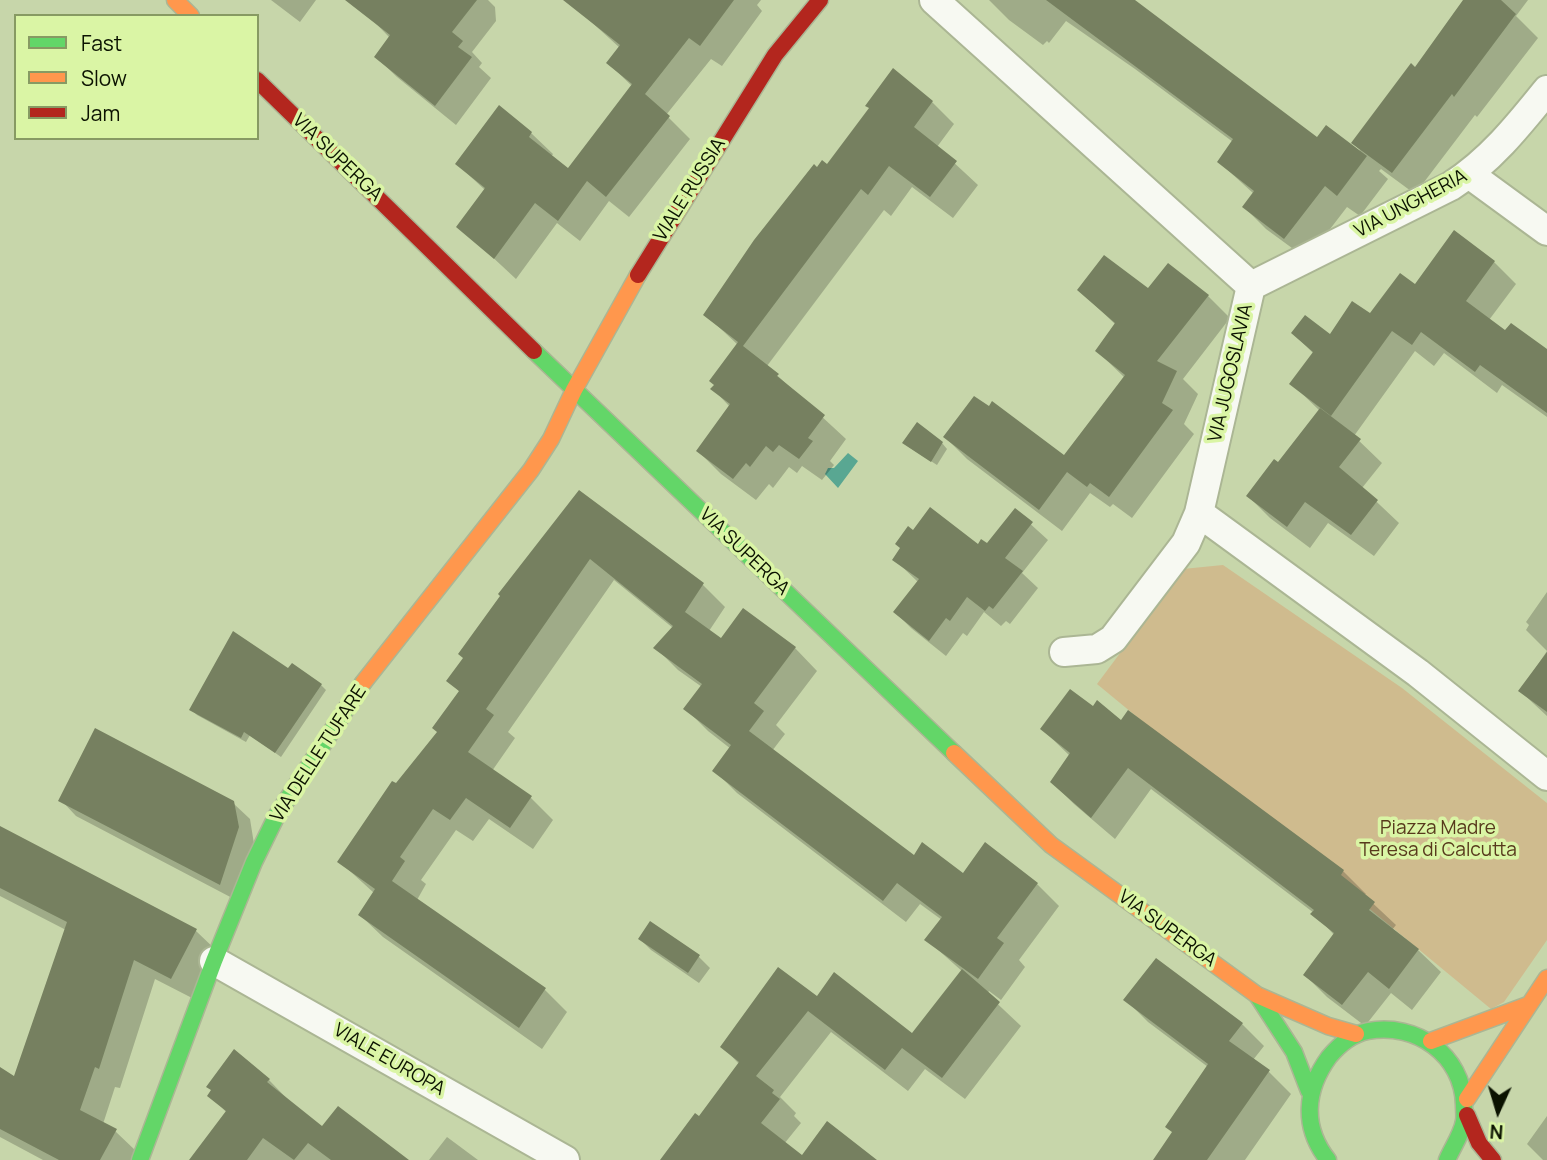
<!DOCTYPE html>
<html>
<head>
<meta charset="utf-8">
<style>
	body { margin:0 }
	#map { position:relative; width:1547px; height:1160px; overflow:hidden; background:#c7d6aa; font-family:Manrope,sans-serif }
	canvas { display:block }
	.legend { position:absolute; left:14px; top:14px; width:245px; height:126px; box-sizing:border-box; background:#daf5a5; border:2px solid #879a63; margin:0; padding:9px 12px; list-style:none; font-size:21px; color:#0b1200 }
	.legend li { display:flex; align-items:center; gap:14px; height:35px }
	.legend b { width:35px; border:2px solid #879a63 }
	.north { position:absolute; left:1463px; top:1076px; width:70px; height:70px; -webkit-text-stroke:5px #daf5a5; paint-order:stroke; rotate:184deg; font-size:19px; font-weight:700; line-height:28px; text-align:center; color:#0b1200 }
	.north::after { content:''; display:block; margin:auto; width:24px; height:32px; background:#0b1200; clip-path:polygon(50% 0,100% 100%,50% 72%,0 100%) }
</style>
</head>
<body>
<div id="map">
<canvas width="1547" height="1160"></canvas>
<ul class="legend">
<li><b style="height:9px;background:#63d668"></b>Fast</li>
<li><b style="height:9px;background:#ff974d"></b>Slow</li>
<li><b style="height:9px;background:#b3261e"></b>Jam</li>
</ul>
<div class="north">N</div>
</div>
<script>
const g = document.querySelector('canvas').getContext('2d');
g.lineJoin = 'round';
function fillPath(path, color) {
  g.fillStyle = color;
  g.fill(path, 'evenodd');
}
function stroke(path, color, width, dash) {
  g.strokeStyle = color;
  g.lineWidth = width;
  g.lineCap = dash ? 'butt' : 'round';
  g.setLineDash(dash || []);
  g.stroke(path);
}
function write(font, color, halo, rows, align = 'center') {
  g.font = font + ' Manrope,sans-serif';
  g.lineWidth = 7;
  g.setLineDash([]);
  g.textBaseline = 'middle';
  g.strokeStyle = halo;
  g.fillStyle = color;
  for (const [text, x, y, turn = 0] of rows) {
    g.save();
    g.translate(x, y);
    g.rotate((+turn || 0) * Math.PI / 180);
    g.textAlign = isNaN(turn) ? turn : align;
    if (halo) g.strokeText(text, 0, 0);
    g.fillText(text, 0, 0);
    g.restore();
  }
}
const green = new Path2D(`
	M1223,565L1402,688L1547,803V940L1504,1002L1491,1009L1097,684L1183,569Z`);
const water = new Path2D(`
	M848,453L858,461L838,488L825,474L828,468H834Z`);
const shadow = new Path2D(`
	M271,0H316L300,22Z
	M353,0H488L495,7L496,21L472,52L482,63L479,67L491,78L456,125L397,77L376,57L390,38Z
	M582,0H761L757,5L762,11L722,66L711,59L666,115L690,139L629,217L609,201L580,241L557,223L516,279L459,226L485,190L457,164L531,133L553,154L551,157L568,170L633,87L608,63L620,48L576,8Z
	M989,0H1132L1317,140L1359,152L1360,150L1353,143L1416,69L1465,0H1528L1516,16L1538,38L1477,117L1475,115L1415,194L1381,169L1379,171L1388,179L1360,216L1347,207L1307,259L1266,229L1244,207L1254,194L1219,162L1233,142L1135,69L1066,21L1049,43L1047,41L1043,45L1009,20Z
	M932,102L954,124L937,147L978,185L953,218L912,187L891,216L884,210L767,366L846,439L830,461L834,465L822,480L802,466L797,473L789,467L773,488L769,484L756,500L721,474L698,451L730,407L713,389L738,345L706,315L817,169L827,167Z
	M1454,233L1494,262L1516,284L1489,320L1506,333L1547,352V417L1502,385L1497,393L1444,353L1434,366L1415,351L1354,436L1382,463L1362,488L1399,523L1374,556L1328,523L1310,548L1270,518L1248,496L1278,465L1320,411L1292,384L1314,354L1293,333L1331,337L1371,316L1416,286Z
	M1079,290L1148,291L1208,296L1230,318L1183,379L1198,394L1184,424L1194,434L1132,518L1113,504L1110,507L1090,493L1062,531L967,459L945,437L989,409L1065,458L1125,378L1097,351L1116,325Z
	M942,443L947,449L937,465L909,447Z
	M579,492L703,585L725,607L709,631L721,640L795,648L817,671L776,725L785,734L772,751L914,857L963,876L1037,884L1059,906L1019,960L1025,967L1001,1000L989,991L987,994L1021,1026L965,1099L925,1069L908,1091L831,1032L780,1097L796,1113L794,1116L801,1123L784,1144L802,1158L874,1160H678L699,1119L739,1064L723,1047L817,998L912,1035L963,972L927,940L942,920L920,904L906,922L737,793L715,771L731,749L708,731L686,709L702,687L678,670L656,648L673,628L614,580L508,732L515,738L492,771L531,798L553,820L533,849L489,819L473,841L456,830L421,880L426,884L417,900L545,990L567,1012L542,1049L383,937L360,915L374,893L340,862L438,733L460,692L449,681Z
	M1015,510L1048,540L1022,573L1038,588L1010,624L1006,621L1001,626L984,612L967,636L963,633L946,656L911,628L895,612L918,582L895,560L913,532L978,547L987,546Z
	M1547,592V716L1520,691L1547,651L1526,630L1529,625L1526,622Z
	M288,671L321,685L326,690L281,757L250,735L246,742L197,715L192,710Z
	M1093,708L1121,723L1311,846L1343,871L1366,894L1364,895L1396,925L1392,930L1418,950L1441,972L1412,1010L1391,993L1365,1026L1327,997L1305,975L1335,936L1314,913L1151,789L1115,839L1074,804L1052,782L1070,756L1042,729Z
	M61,800L233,803L250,819L254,844L236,900L76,816Z
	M0,828L196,931L217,951L192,998L155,979L120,1088L115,1087L103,1124L115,1131L136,1151L131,1160H43L0,1137V1069L15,1078L66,930L0,896Z
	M651,924L699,957L710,968L699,983L651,950L640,939Z
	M1126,1000L1242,1024L1264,1046L1253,1060L1269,1072L1291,1094L1245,1160H1155L1173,1133L1208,1067L1148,1022Z
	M269,1080L296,1108L322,1128L406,1160H196L227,1113L210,1095Z
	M1547,1116V1160H1543L1527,1144Z
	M447,1137L478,1160H429Z`);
const building = new Path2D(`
	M345,0H477L452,32L463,41L458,47L472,57L435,106L374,57L390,35Z
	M563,0H734L700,46L689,38L645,94L670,116L606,197L587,181L558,221L535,203L494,259L456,227L485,188L455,164L499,105L532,132L529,137L568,168L632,84L606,63L620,45Z
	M1046,0H1135L1317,137L1326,125L1367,156L1337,196L1325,186L1284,239L1242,207L1254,191L1217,162L1233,139Z
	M1463,0H1501L1516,14L1454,97L1452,94L1392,173L1351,143L1411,63L1415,67Z
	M893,68L933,101L914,127L957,161L930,197L889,166L868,195L861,189L743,346L779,374L777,376L825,415L808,438L813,441L799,459L779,445L773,452L766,446L750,467L746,463L733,479L696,451L730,404L710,389L714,385L709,381L738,342L703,315L754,240L814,164L817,167L822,160L827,164L869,108L865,106Z
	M1454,230L1495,261L1466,301L1505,330L1511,323L1547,349V413L1480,365L1475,372L1421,332L1412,345L1392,331L1331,416L1289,384L1313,352L1291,333L1305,315L1330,334L1352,301L1370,313L1400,273L1415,284Z
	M1104,255L1148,288L1168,263L1209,295L1157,361L1177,371L1162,403L1173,410L1109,497L1090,483L1087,487L1067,472L1039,510L943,437L974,396L989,406L992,401L1064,455L1125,375L1095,351L1115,323L1077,290Z
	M1320,408L1361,439L1339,467L1378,500L1351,535L1305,502L1287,527L1246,496L1274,459L1278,462Z
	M917,422L943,442L931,462L902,443Z
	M579,490L704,583L683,615L685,612L721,638L743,608L796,647L754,703L764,711L749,731L914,855L922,842L963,873L985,842L1038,883L997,938L1004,943L978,979L924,940L942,917L897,883L883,901L712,771L731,745L683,709L702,684L653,648L673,626L590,559L486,709L494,715L468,752L532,796L510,828L466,798L450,820L433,809L400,857L405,861L392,881L546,988L519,1028L358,915L375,889L337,862L392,781L396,783L437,732L432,728L459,691L446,681L463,658L458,654L500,596L498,594Z
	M930,507L978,544L981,539L987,543L1015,508L1033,522L1005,558L1023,571L993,609L989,606L985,611L967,597L950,621L946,618L929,641L893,612L919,579L892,560L900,548L895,544L908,526L913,530Z
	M233,631L288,668L292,663L322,684L275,753L244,732L241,738L189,710Z
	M1547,652V712L1518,691Z
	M1070,689L1093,706L1097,700L1121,720L1128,710L1344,870L1341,875L1375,902L1369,910L1419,949L1389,989L1368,972L1342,1005L1303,975L1334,933L1310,914L1314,910L1128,768L1091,818L1050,782L1070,753L1040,729Z
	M95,728L234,801L239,827L220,885L58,801Z
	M0,826L197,929L171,979L134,960L99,1069L95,1067L80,1110L117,1129L100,1160H59L0,1129V1067L14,1076L67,922L0,888Z
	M650,921L700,955L688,973L638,939Z
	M1156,958L1243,1023L1229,1041L1270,1070L1207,1160H1153L1172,1132L1165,1127L1208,1064L1123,1000Z
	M778,967L817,996L834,972L912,1033L962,969L1000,1002L942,1078L902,1048L885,1070L808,1011L756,1076L774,1090L772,1093L780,1099L761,1123L802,1155L827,1121L877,1160H660L695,1113L699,1116L739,1062L720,1047Z
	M234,1049L270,1079L267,1082L322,1126L338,1106L409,1160H331L308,1143L294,1160L263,1138L247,1160H189L226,1111L207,1096L211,1090L206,1087Z`);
const street = new Path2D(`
	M934,0L1251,286L1199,513L1186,543L1113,639L1097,649L1064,652
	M1469,174L1547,231
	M1251,286L1451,186C1490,161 1518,126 1547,90
	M1199,513L1418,673L1547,776
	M214,961L565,1160`);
const fast = new Path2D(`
	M534,351L954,753
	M1257,995L1294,1052L1309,1091
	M140,1160L214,961L254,862L277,815L363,683
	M1328,1160C1302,1127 1305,1090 1329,1057C1339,1045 1352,1034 1368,1031C1416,1022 1463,1055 1464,1105C1464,1110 1465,1116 1464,1121C1462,1134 1452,1148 1447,1160`);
const slow = new Path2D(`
	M175,0L191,16
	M363,683L531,470L551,439L574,390L638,275
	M954,753L1051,845L1257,995L1328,1026L1356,1034
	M1431,1041L1528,1005
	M1467,1099L1547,978`);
const jam = new Path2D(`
	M257,80L534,351
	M638,275L775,55L820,0
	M1467,1115L1479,1143L1493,1160`);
const streetNames = [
	["VIA SUPERGA",337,158,44],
	["VIALE RUSSIA",690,190,-58],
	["VIA UNGHERIA",1411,204,-28],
	["VIA JUGOSLAVIA",1231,373,-77],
	["VIA SUPERGA",744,552,44],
	["VIA DELLE TUFARE",319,754,-57],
	["VIA SUPERGA",1167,929,36],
	["VIALE EUROPA",389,1060,30]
];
const parkNames = [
	["Piazza Madre",1438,829],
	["Teresa di Calcutta",1438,851]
];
fillPath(green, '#cfbb8e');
fillPath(water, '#59a792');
fillPath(shadow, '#0003');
fillPath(building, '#768060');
stroke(street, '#abb694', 32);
stroke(fast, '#abb694', 19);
stroke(slow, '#abb694', 19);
stroke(jam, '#abb694', 19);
stroke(street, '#f7f9f2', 28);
stroke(fast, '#63d668', 16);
stroke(slow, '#ff974d', 16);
stroke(jam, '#b3261e', 16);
write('19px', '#0b1200', '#daf5a5', streetNames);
write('19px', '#57391c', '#daf5a5', parkNames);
</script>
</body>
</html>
